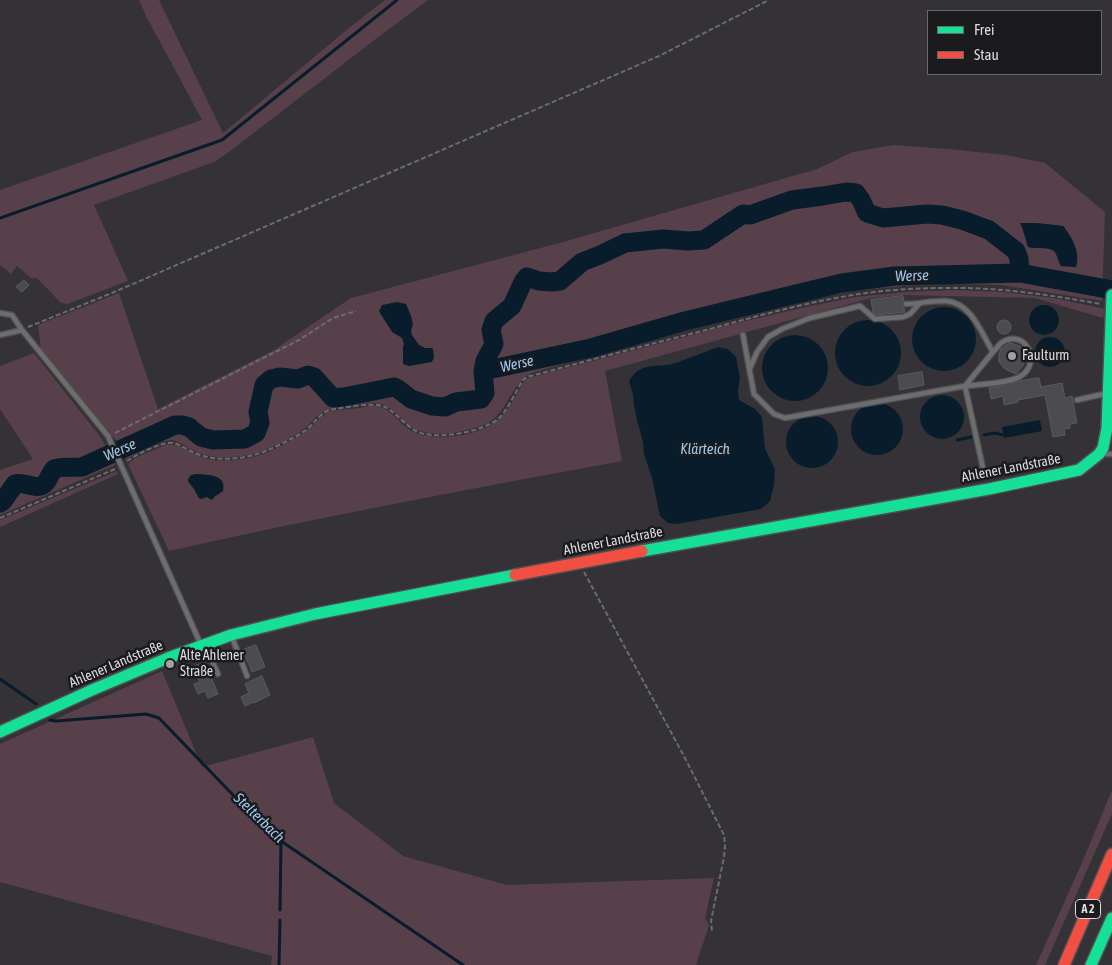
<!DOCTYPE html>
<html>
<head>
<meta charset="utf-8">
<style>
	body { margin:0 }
	#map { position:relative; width:1112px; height:965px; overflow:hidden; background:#343237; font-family:"Asap Condensed",sans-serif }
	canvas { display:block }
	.legend { position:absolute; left:927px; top:10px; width:175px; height:65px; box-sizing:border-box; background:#1b1a1d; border:1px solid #69686b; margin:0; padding:6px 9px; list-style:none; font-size:15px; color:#dedce1 }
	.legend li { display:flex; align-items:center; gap:10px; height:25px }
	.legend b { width:25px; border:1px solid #69686b }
</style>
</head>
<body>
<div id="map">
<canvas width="1112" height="965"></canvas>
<ul class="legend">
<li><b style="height:6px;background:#16e098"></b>Frei</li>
<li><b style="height:6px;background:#f24e42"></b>Stau</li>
</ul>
</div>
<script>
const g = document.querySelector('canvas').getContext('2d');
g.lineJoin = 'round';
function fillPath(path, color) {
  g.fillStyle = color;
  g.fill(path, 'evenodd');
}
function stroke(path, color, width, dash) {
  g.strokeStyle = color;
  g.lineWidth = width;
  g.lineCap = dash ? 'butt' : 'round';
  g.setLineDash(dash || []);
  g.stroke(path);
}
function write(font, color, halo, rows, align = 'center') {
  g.font = font + ' "Asap Condensed",sans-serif';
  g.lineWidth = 5;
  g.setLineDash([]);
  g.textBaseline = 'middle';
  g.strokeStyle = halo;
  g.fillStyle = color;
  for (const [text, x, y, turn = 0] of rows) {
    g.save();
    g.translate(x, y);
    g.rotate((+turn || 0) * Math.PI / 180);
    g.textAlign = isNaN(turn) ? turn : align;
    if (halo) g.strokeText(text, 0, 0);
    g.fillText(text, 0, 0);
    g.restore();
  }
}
const green = new Path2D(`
	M139,0H159L223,133L349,28L385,0H428L377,38L229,152L214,162L94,205L128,281L67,304L61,303L37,278H31L17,266L11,274L0,265V190L202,120L146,16Z
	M893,145L948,149L1006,155L1045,163L1105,212L1102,301L1001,285L946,284L904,286L853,291L804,301L740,316L531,373C509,385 507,418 481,426C460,433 431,439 411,427C398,419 391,402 374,403C364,403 333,407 325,411C317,415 312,422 305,428C295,437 268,450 254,454C235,458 213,460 195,451C187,448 180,441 171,440C162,440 134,454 126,460L117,441L112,436L41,349L38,325L119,293L158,409L274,350L351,298L563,242L817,169L853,152ZM1036,223L1064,226L1076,267L1061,266L1058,261L1056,252L1051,249L1029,247L1023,230Z
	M951,290L1003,292L1054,298L1105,309L1103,318L1035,298L904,295L871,298L605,371L622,461C471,489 319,517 169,551L128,464L135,458L165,445C180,442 194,456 208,459C227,463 256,459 273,450C280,447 286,443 293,439C297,436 302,434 306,431C315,424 320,416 330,411C340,410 350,409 360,408C365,407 371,405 376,406C390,407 399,423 410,430C433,443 478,437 498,420C510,410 516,394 524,381L528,378L741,322L806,307L855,297L906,292ZM196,474C207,475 215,474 223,483L220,494L215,496L212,500L207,497L201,499L199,498L194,489L188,481Z
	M34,353L102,439L115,465L0,515V470L33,459L0,409V366Z
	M117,471L118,474L0,527V520Z
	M162,671L202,767L313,737L334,803L403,856L507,885L714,878L705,918L709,925L696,965H271L272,956L0,882V744Z
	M1112,790V813L1111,816L1045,965H1036L1081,865Z`);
const water = new Path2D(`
	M1020,223H1036L1063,226C1072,237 1081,253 1076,267L1061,266C1059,262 1058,258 1056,254C1052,245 1037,250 1028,247L1023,230Z
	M397,302L406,304L411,316L413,324L411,331L412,335L419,345L425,348H432L433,349L434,357L432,362L409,366L403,364V347L404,344L402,338L392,332L380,313L379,311L382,305Z
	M1029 320a15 15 0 1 1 30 0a15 15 0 1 1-30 0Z
	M912 339a32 32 0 1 1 64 0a32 32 0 1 1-64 0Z
	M835 353a33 33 0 1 1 66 0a33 33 0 1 1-66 0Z
	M762 368a33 33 0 1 1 66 0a33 33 0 1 1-66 0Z
	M1035 352a15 15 0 1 1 30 0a15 15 0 1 1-30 0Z
	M718,347L728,349L736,357L740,378L738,390L739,400L755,409L762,417L765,449L775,469L774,485L770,501L761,509L677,524L668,523L660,516L652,478L644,454L643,442L637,420L634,405L633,394L629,381C642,360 657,369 676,363C690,358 704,352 718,347Z
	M920 417a22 22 0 1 1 44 0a22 22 0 1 1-44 0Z
	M851 429a26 26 0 1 1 52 0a26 26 0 1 1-52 0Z
	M786 442a26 26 0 1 1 52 0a26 26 0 1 1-52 0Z
	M1040,420L1042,431L1004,438L1002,427Z
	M196,474C208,475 227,474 223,491L215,496L212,500L207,497L200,499L199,498L194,489L188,481V479L191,475Z`);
const stream = new Path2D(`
	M0,218L222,140L397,0
	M984,435L995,433L1003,435
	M957,440L971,437
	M0,679L36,704
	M50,720L56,721L146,714L159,718L233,795L281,841L463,965
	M280,910L281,841
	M279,965L280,920`);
const river = new Path2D(`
	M483,371L485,361L494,344L491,330L494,321L512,306L523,282L527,277L539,281L552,282L560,281L582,262L600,255L625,243L663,239L688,241L704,240L743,214L750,215L792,200L823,196L846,192L856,193L861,200L867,213L883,218L927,214L942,215L962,220L989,230L1016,251L1019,259L1020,273
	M0,503L3,501L15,484C26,481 39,493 47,481C49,477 51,473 54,469C63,466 72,468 82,467L175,425H182L189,427L201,437L213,440L245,439L256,433L260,423L258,412L264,385L271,379L280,377L298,379L308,375L314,377L333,398L344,397L394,387L398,389L411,399L432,406L445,407L456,402L481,399L485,393L483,371L591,348L685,321L796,294L842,283L895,276L1020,273L1112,290`);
const building = new Path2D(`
	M24,280L29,285L22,292L16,287Z
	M903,296L904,301L902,305L904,308L905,312L876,315L873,312L871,300Z
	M997 327a7 7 0 1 1 14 0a7 7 0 1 1-14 0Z
	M1010,343L1017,345L1021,347L1025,355L1024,364L1016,374L1005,369L999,362V354L1001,349L1005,346Z
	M922,372L924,385L900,390L898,376Z
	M1039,378L1041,387L1062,383L1065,398L1072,396L1077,423L1070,424V428L1064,429L1065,435L1053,437L1045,395L1018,400V402L1004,405L1003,396L991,399L989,388L1008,385L1019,381Z
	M256,645L265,667L252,672L243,650Z
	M205,662L218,694L208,698L205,691L198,694L194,684L200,682L193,667Z
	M262,676L270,695L254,703L253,702L245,706L241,697L249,693L245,684Z`);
const path = new Path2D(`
	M28,327L112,293L659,56L769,0
	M115,433L299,340L333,318L356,311
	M127,461C136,455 162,441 173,443C180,444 187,450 193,452C212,461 234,460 254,455C267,452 294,438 306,430C314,423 319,415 329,410C342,408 371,402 383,406C394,410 404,425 416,431C435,441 482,432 498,419C509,409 515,392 523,380L527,377C587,361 646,345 706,330C754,317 803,303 853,295C883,290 916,288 947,288C999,287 1050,295 1101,304
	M0,518L115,469
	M584,572L685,758L724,835L725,846L724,857L711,921L712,931`);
const lane = new Path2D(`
	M906,304C920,304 933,300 946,301C972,303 981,333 993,352L965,386
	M0,313L12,315L22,330
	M0,335L22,330L108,436L201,645
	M743,335L754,394L774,414L785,418L965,386L984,473
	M750,368L757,352L768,337L782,329L810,318L860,306L875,319L903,317L910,314L919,304
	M965,386C980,384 1006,384 1019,377C1044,364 1025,326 1001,343C998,346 996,349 993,352
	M1077,400L1108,393
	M1101,454H1112
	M232,637L247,676
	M205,646L218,674`);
const fast = new Path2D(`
	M642,551L989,489L1079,470L1099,454L1103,448L1107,428L1112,295
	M0,732L92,690L168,658L231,635L315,614L515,575
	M1091,965L1112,918`);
const jam = new Path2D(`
	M515,575L642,551
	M1064,965L1112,854`);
const markers = [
	[1012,356,5,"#a2a0a6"],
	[170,664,5,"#a2a0a6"]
];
const shields = [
	[1088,909,25]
];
const shieldNames = [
	["A 2",1088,909]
];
const poiNames = [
	["Faulturm",1022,356],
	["Alte Ahlener",180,656],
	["Straße",180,672]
];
const streetNames = [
	["Ahlener Landstraße",1011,468,-11],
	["Ahlener Landstraße",613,541,-11],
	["Ahlener Landstraße",116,664,-23]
];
const waterNames = [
	["Werse",912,276,-2],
	["Werse",517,364,-12],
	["Klärteich",705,449],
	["Werse",120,450,-24],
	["Stelterbach",259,818,44]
];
fillPath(green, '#57404a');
fillPath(water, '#081c2c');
stroke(stream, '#081c2c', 3);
stroke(river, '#081c2c', 19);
fillPath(building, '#4c4c50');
stroke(building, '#5a5a5e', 1);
stroke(lane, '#4f4e51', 7);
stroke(fast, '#4f4e51', 14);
stroke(jam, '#4f4e51', 14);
stroke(path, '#6c6b6e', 2, [5, 2.5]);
stroke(lane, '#6e6d6e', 4.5);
stroke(fast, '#16e098', 11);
stroke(jam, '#f24e42', 11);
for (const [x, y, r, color] of markers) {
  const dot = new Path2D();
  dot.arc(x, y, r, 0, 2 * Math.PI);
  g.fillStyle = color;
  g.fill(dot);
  stroke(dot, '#1b1a1d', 2);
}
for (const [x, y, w] of shields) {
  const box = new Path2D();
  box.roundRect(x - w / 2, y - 9.5, w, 19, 4);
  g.fillStyle = '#1b1a1d';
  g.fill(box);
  stroke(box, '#dedce1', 1);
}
write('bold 12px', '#dedce1', null, shieldNames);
write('14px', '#dedce1', '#1b1a1d', poiNames, 'left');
write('14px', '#dedce1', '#1b1a1d', streetNames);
write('italic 15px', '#9bcaf1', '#1b1a1d', waterNames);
</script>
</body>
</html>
